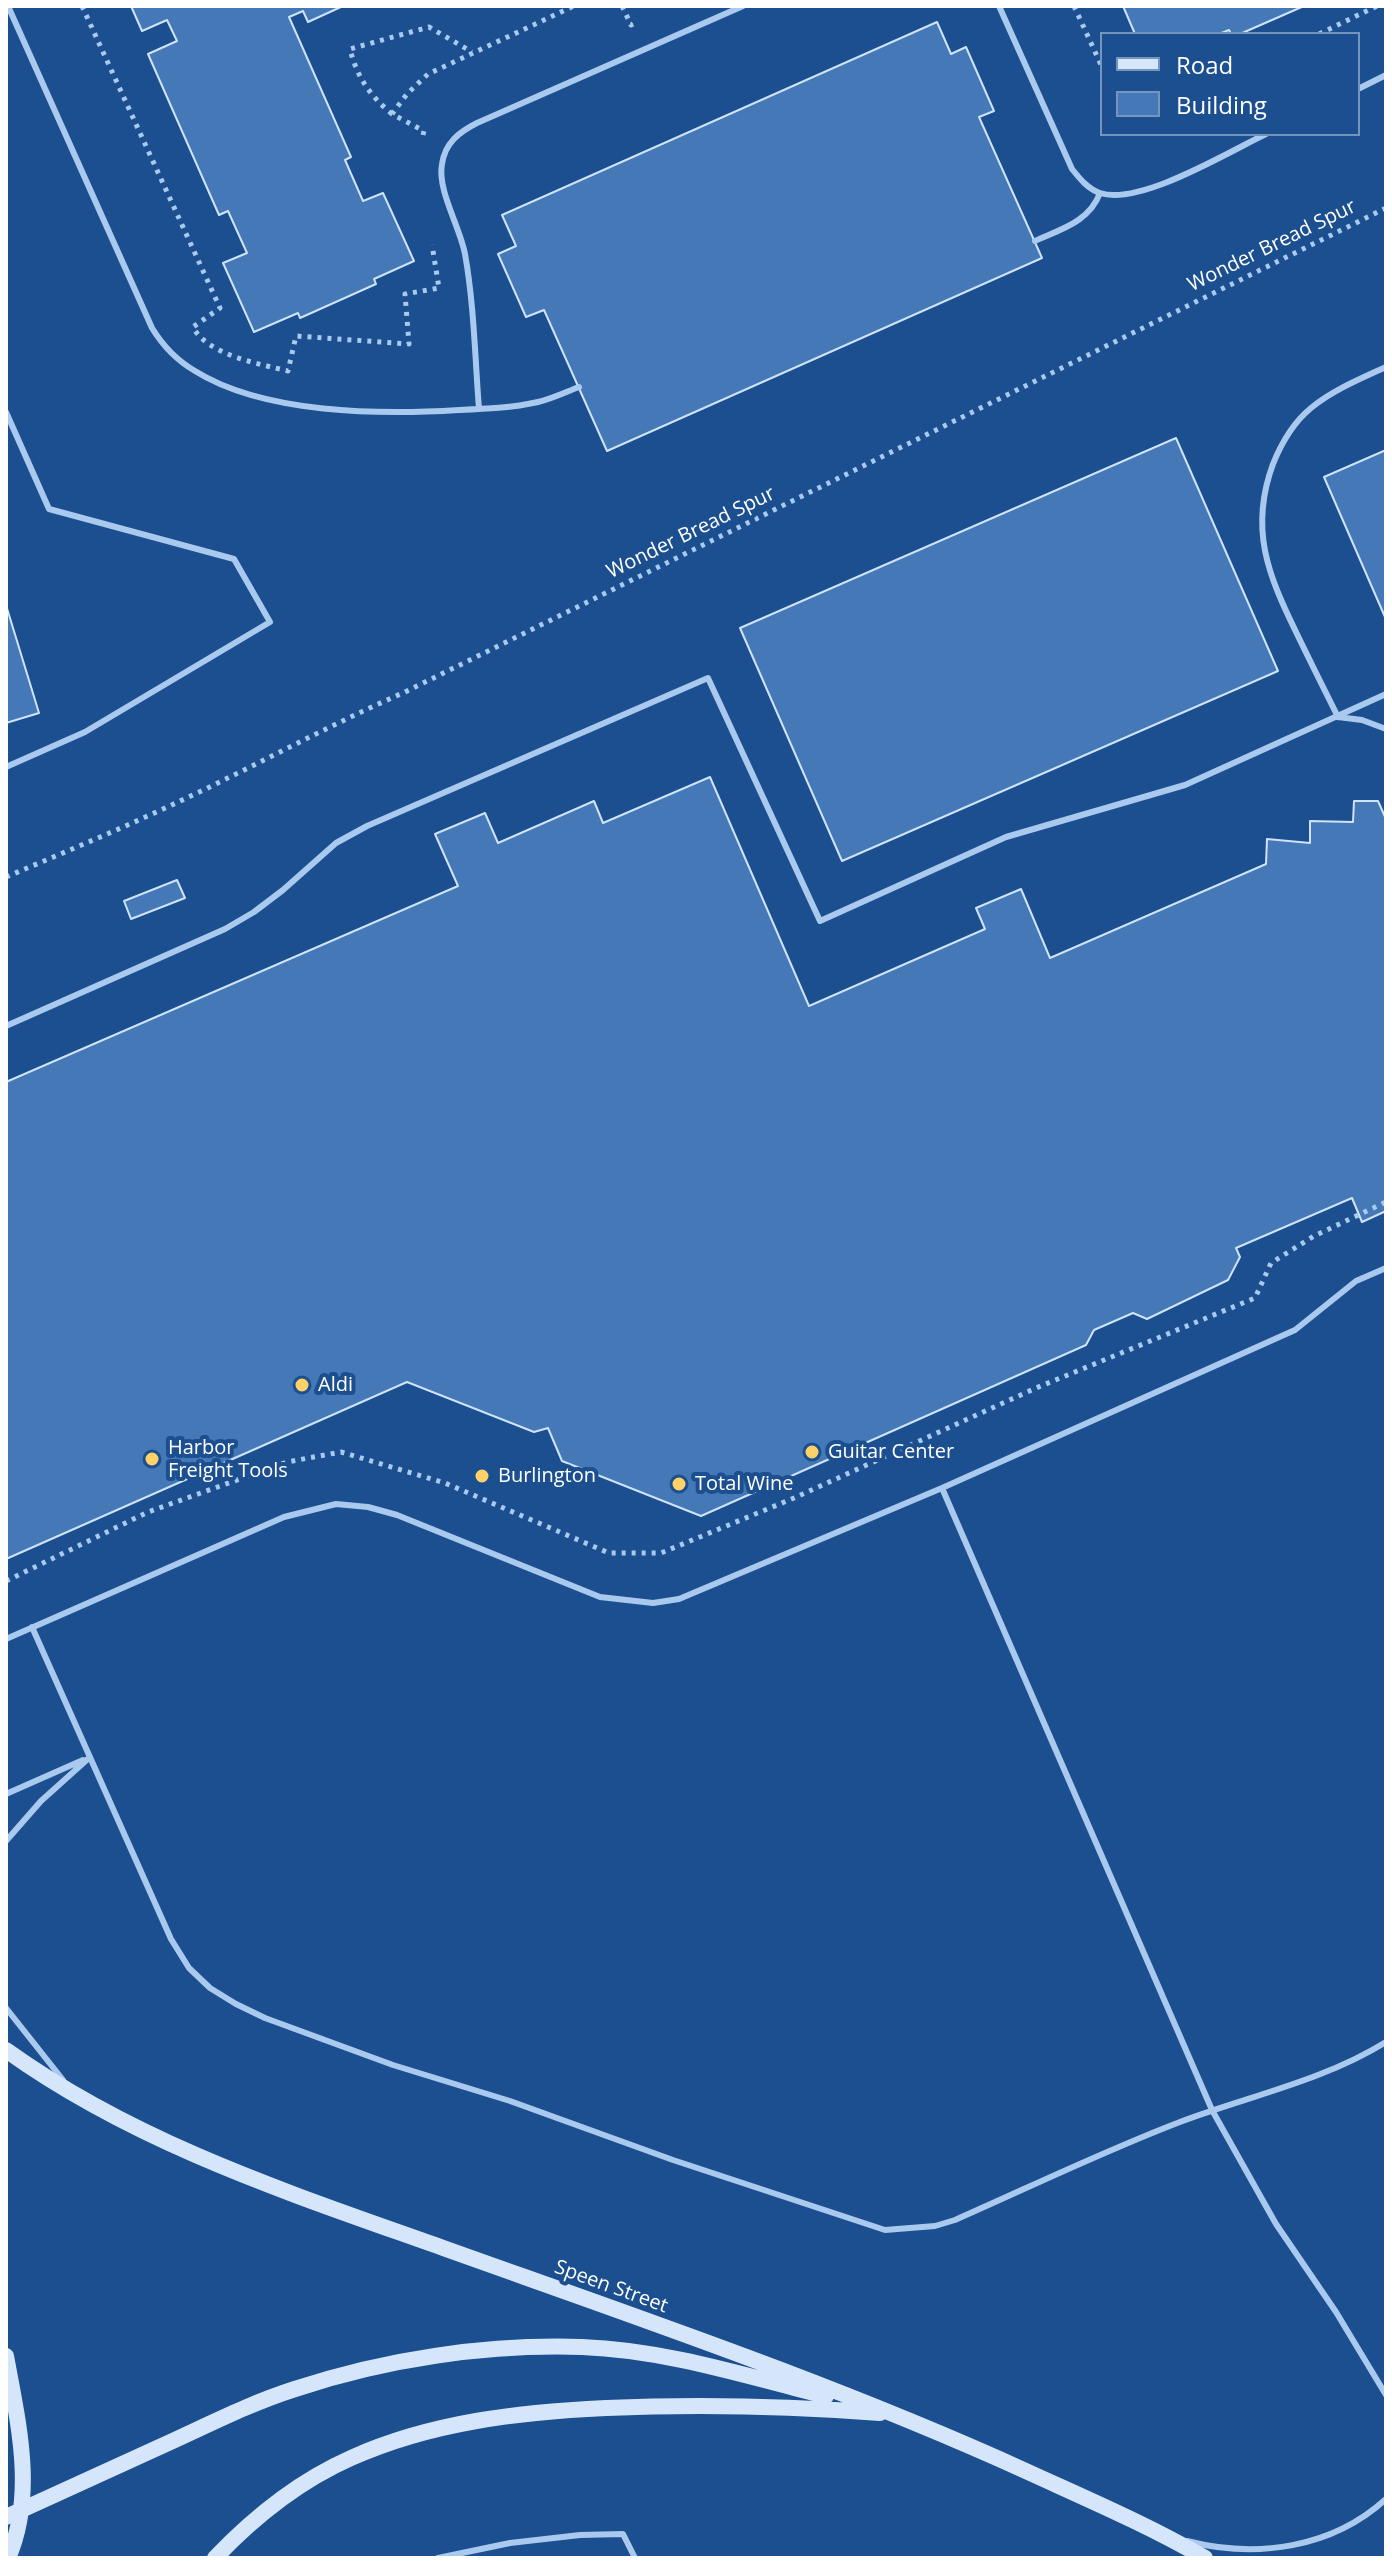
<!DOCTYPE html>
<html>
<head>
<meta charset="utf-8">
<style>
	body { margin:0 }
	#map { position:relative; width:1392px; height:2564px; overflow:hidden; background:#1b4f8f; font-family:"Open Sans",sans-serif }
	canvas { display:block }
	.frame { position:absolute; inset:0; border:8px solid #fff; pointer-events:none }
	.legend { position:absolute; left:1100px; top:32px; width:260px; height:104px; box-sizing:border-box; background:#1b4f8f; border:2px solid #7695bc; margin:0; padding:10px 14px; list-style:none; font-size:24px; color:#fff }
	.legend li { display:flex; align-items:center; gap:16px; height:40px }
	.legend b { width:40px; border:2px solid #7695bc }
</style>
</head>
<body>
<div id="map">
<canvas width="1392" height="2564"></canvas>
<div class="frame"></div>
<ul class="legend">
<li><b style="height:10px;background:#d6e6fa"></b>Road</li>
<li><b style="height:22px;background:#4478b7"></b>Building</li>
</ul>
</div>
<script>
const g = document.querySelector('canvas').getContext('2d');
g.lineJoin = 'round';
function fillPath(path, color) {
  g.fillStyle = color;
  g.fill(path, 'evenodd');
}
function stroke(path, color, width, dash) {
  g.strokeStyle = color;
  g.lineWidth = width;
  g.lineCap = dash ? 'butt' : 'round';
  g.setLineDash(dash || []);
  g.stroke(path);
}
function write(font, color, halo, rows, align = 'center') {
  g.font = font + ' "Open Sans",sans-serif';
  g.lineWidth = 8;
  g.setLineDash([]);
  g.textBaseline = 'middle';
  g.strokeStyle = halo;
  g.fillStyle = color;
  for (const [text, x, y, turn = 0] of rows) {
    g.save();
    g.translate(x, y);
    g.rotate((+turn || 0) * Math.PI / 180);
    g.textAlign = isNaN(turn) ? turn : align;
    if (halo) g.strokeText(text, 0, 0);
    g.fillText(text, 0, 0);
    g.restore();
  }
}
const building = new Path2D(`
	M131,6H343L308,22L303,11L289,17L351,157L345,160L363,201L383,193L414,261L374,279L376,284L300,318L298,313L254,332L223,263L247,253L228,211L219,215L148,54L177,41L167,20L142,31Z
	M1123,6H1304L1240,34H1231L1229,30L1219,34H1135Z
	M937,22L951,54L966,47L994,111L979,117L1042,258L607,451L544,310L526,317L498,254L516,246L502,215Z
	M1176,438L1278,671L842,861L740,628Z
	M1386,450V617H1385L1324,477Z
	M6,605L39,713L6,723Z
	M710,777L809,1006L985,929L976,908L1021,889L1050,958L1266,864L1267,839L1310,843V821L1353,822L1354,801H1378L1386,819V1211L1362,1222L1352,1198L1236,1248L1240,1257L1228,1280L1147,1319L1133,1313L1094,1330L1086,1345L701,1516L562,1461L548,1428L534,1432L407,1382L6,1559V1082L458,886L435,834L485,813L498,843L594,801L603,823Z
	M177,880L185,898L131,919L124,901Z`);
const path = new Path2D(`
	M82,6L220,308L193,327C207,355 260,364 288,371L296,336L409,344L405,294L439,288L432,245
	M622,6L631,25L633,24
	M1074,6L1102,67
	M1319,34L1377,6
	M392,114C370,96 357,77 350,49L429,27L472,52
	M423,135L424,131L392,114L407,94L428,74L574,6
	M6,877C58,855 111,833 163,809C244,772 323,728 405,692L1386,208
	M6,1581L148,1512L287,1462L341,1452L445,1483L609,1553H661L794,1498L1036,1388L1255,1298L1271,1263L1314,1236L1386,1202`);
const lane = new Path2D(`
	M8,6L152,328C163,346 176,360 195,371C264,414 380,415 459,410C485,409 512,408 538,402C552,399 566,392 579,387
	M999,6L1072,169C1080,179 1088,189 1100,193C1140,206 1228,152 1266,134
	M1358,89L1386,75
	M1035,241C1061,229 1089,222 1100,193
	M479,409C475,358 474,304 465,254C460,227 437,190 442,164C445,143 459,132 477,123L743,6
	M6,412L49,509L234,559L270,622L85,732L6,767
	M1338,717C1324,689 1310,661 1297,634C1268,575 1249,529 1273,464C1281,444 1294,422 1311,408C1333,390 1360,379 1386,367
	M1338,717L1362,720L1386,729
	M6,1026L225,929L254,912L283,890L336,843L367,826L708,678L820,921L1006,837L1185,785L1386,694
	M942,1488L1212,2110L1276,2224L1336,2312L1386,2395
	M32,1627L171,1939L189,1968L210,1988L236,2004L265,2018L393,2065L510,2101L673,2160L885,2230L935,2226L955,2220C1030,2187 1104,2151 1180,2122C1249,2096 1323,2081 1386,2042
	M6,1639L284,1517L336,1504L368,1507L397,1515L600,1597L653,1603L679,1599L942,1488L1295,1330L1356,1281L1386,1268
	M6,1794L83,1760
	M6,1841L41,1801L90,1757
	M6,2008L63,2080
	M1187,2541C1257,2559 1332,2548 1386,2499
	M438,2558L510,2543L580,2535L623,2534L635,2558`);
const secondary = new Path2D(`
	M6,2050C138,2145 295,2195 446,2249C642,2319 839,2386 1028,2472C1087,2499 1148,2525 1205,2558
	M6,2356C18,2422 36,2494 8,2558
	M6,2517C63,2491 120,2465 177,2439C216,2421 254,2402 295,2389C386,2359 486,2344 582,2347C665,2350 746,2376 826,2396
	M215,2558C254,2517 299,2481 351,2458C431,2422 520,2412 606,2408C698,2404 788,2406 880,2413`);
const markers = [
	[302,1385,8,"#ffd166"],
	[812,1452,8,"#ffd166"],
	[152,1459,8,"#ffd166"],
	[482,1476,8,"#ffd166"],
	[679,1484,8,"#ffd166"]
];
const streetNames = [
	["Wonder Bread Spur",1272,246,-26],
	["Wonder Bread Spur",691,533,-26],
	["Speen Street",611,2287,20]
];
const poiNames = [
	["Aldi",318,1385],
	["Harbor",168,1448],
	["Freight Tools",168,1471],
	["Guitar Center",828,1452],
	["Burlington",498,1476],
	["Total Wine",695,1484]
];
fillPath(building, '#4478b7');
stroke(building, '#cfe3fa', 2);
stroke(path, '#a9c9ee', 5, [4, 6]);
stroke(lane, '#a9c9ee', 6);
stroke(secondary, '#d6e6fa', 16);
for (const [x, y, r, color] of markers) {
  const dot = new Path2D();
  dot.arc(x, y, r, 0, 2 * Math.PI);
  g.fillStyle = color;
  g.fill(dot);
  stroke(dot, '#1b4f8f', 3);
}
write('20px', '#fff', '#1b4f8f', streetNames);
write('20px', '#fff', '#1b4f8f', poiNames, 'left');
</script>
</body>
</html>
